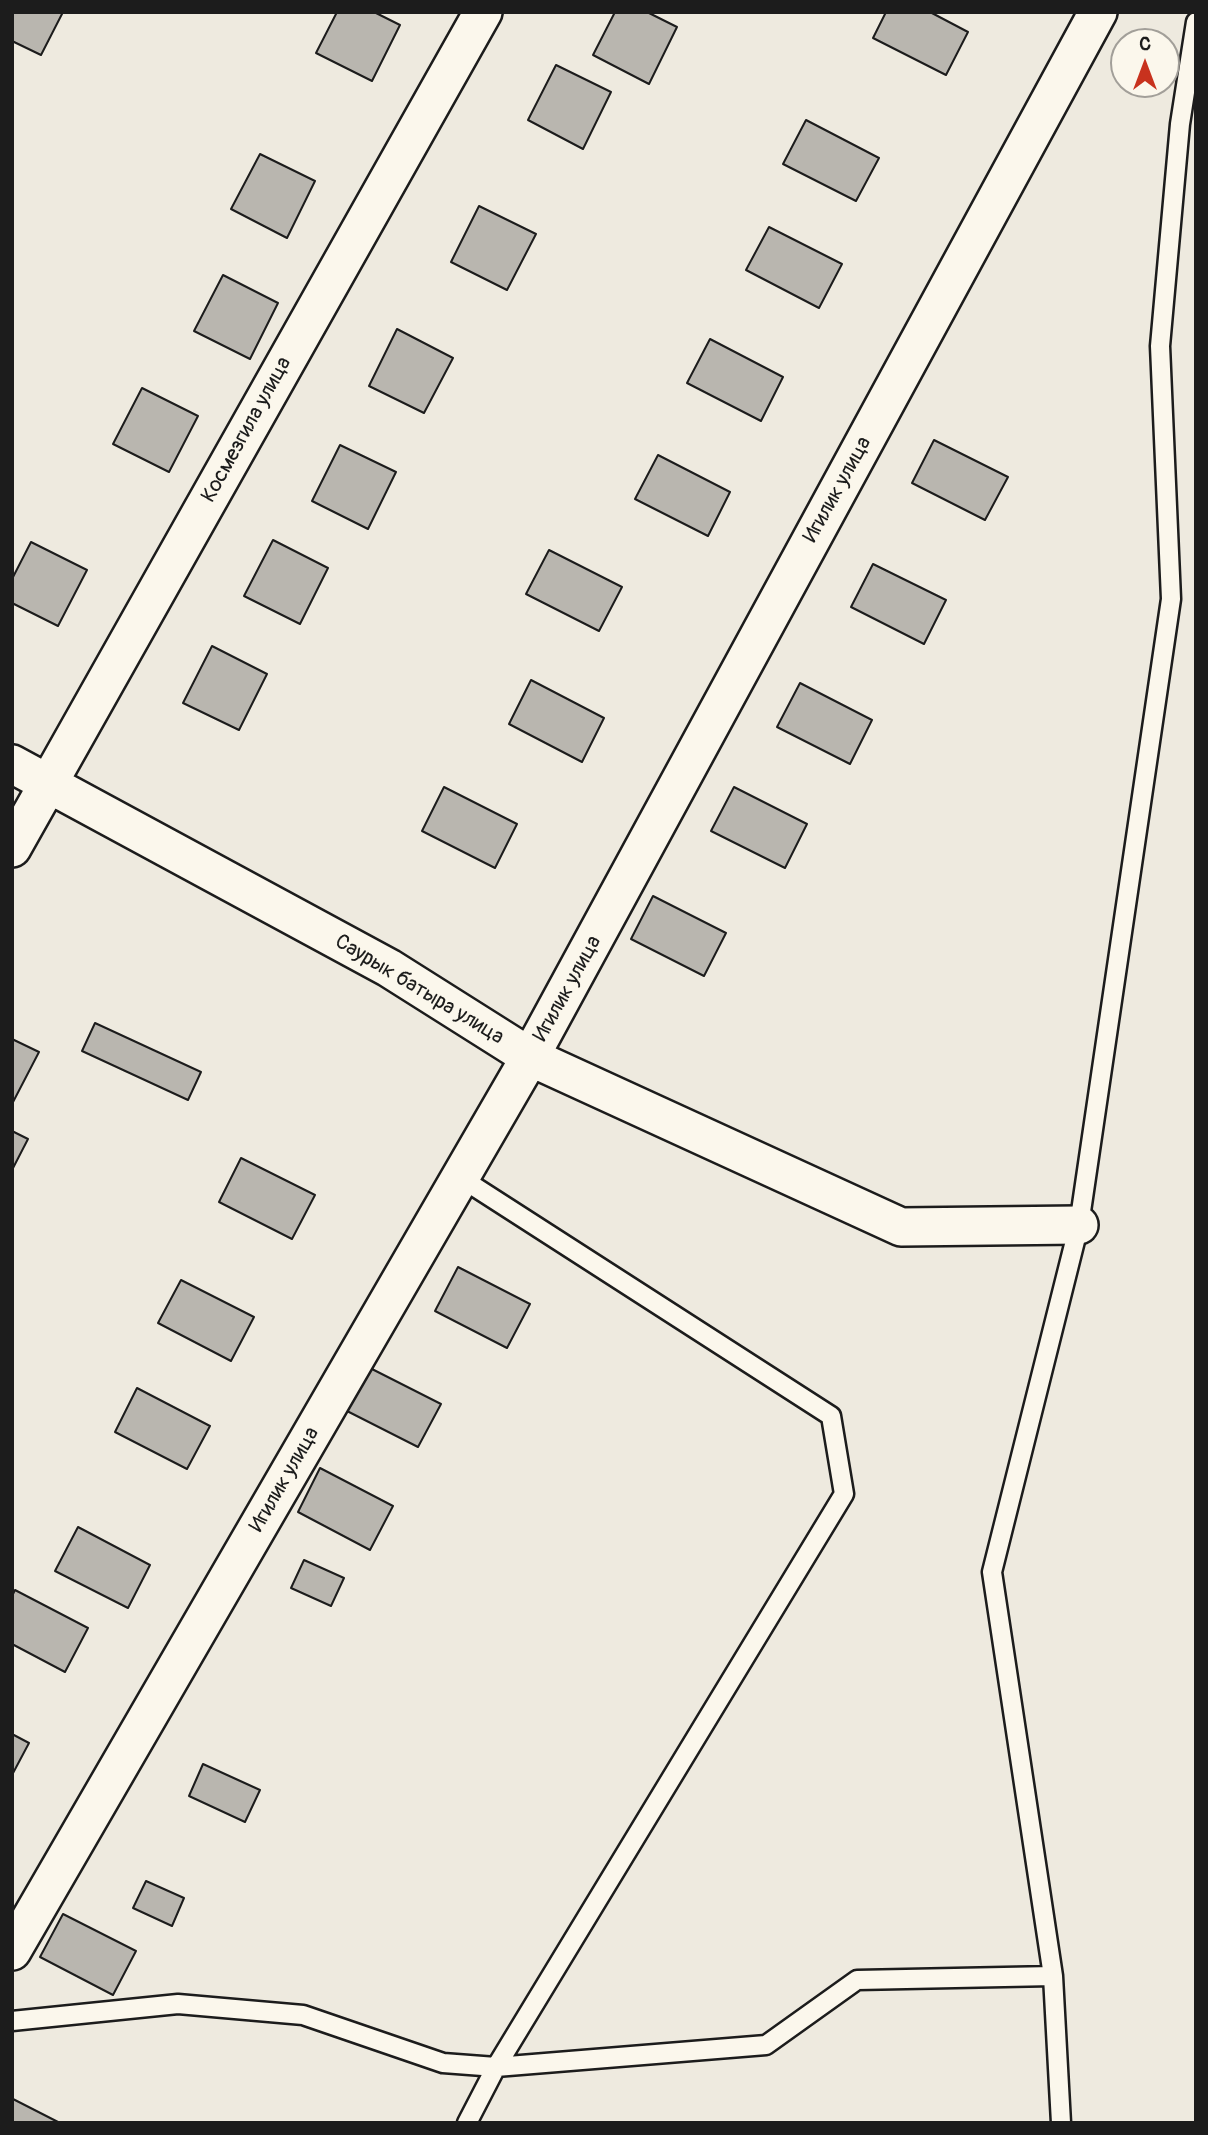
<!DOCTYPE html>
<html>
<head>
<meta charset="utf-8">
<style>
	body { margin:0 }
	#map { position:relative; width:1208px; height:2135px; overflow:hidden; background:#eeeadf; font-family:Pangolin,sans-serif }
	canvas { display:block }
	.frame { position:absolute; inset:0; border:14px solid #1c1c1c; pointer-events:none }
	.north { position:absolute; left:1110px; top:28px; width:70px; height:70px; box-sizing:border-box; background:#fbf7ec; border:2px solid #a29f99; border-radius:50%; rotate:0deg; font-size:19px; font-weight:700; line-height:28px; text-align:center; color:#1c1c1c }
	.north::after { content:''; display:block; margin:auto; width:24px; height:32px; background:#c8321e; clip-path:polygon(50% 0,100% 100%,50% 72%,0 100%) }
</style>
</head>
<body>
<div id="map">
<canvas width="1208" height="2135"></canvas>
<div class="frame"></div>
<div class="north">С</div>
</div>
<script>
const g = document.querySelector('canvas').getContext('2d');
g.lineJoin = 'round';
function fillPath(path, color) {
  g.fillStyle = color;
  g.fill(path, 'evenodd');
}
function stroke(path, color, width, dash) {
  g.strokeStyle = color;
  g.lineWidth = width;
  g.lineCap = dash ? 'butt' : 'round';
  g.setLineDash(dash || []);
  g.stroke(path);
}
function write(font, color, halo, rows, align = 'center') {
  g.font = font + ' Pangolin,sans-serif';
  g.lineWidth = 6;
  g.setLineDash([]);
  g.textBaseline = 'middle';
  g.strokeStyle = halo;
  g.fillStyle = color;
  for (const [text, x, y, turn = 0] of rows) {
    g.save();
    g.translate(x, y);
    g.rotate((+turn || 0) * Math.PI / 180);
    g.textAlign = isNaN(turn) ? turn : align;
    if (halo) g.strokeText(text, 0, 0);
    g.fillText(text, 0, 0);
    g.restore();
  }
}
const building = new Path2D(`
	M12,12H63L41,55L12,41Z
	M337,12H374L400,25L372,81L316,53Z
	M615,12H647L677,27L649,84L593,55Z
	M886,12H930L968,32L946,75L873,38Z
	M556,65L611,92L583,149L528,120Z
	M806,120L879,158L856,201L783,164Z
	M260,154L315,181L287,238L231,209Z
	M479,206L536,234L507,290L451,262Z
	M769,227L842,264L819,308L746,270Z
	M223,275L278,303L250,359L194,331Z
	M397,329L453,358L424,413L369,386Z
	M710,339L783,377L761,421L687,383Z
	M142,388L198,416L169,472L113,444Z
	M934,440L1008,477L985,520L912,483Z
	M340,445L396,472L368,529L312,501Z
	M658,455L730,492L708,536L635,499Z
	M273,540L328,568L300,624L244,596Z
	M31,542L87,570L58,626L12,603V579Z
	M549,550L622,587L599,631L526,594Z
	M873,564L946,600L924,644L851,607Z
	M212,646L267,674L239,730L183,703Z
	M531,680L604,718L582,762L509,724Z
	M800,683L872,720L850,764L777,727Z
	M444,787L517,824L495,868L422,831Z
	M734,787L807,824L785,868L711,831Z
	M653,896L726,933L704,976L631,939Z
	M95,1023L201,1072L188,1100L82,1051Z
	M12,1039L39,1052L12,1104Z
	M12,1131L28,1139L12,1170Z
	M241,1158L315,1195L292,1239L219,1202Z
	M458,1267L530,1304L507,1348L435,1311Z
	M181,1280L254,1317L231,1361L158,1323Z
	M368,1367L441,1404L418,1447L345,1410Z
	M137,1388L210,1426L187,1469L115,1432Z
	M320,1468L393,1506L370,1550L298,1512Z
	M78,1527L150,1565L128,1608L55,1571Z
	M304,1560L344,1578L331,1606L291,1588Z
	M15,1590L88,1628L65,1672L12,1644V1596Z
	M12,1734L29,1743L12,1775Z
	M203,1764L260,1790L245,1822L189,1796Z
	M146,1881L184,1898L172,1926L133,1908Z
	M63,1914L136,1951L113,1995L40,1957Z
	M13,2099L60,2123H12Z`);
const lane = new Path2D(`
	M461,1178L831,1416L844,1494L496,2067L467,2123
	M12,2021L178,2004L303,2015L443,2063L496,2067L766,2045L857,1980L1053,1976
	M1061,2123L1053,1976L992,1572L1079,1225L1171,599L1160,346L1180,124L1196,22`);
const street = new Path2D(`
	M12,764L389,968L530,1057L901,1227L1079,1225
	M12,848L483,12
	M12,1951L530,1057L1098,12`);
const streetNames = [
	["Космезгила улица",247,430,-61],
	["Игилик улица",838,490,-61],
	["Игилик улица",568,989,-61],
	["Саурык батыра улица",419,990,31],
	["Игилик улица",285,1480,-60]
];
fillPath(building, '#b9b6af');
stroke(building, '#1c1c1c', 2);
stroke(lane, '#1c1c1c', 23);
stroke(street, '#1c1c1c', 42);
stroke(lane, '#fbf7ec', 18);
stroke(street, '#fbf7ec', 37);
write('21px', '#1c1c1c', '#fbf7ec', streetNames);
</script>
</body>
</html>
